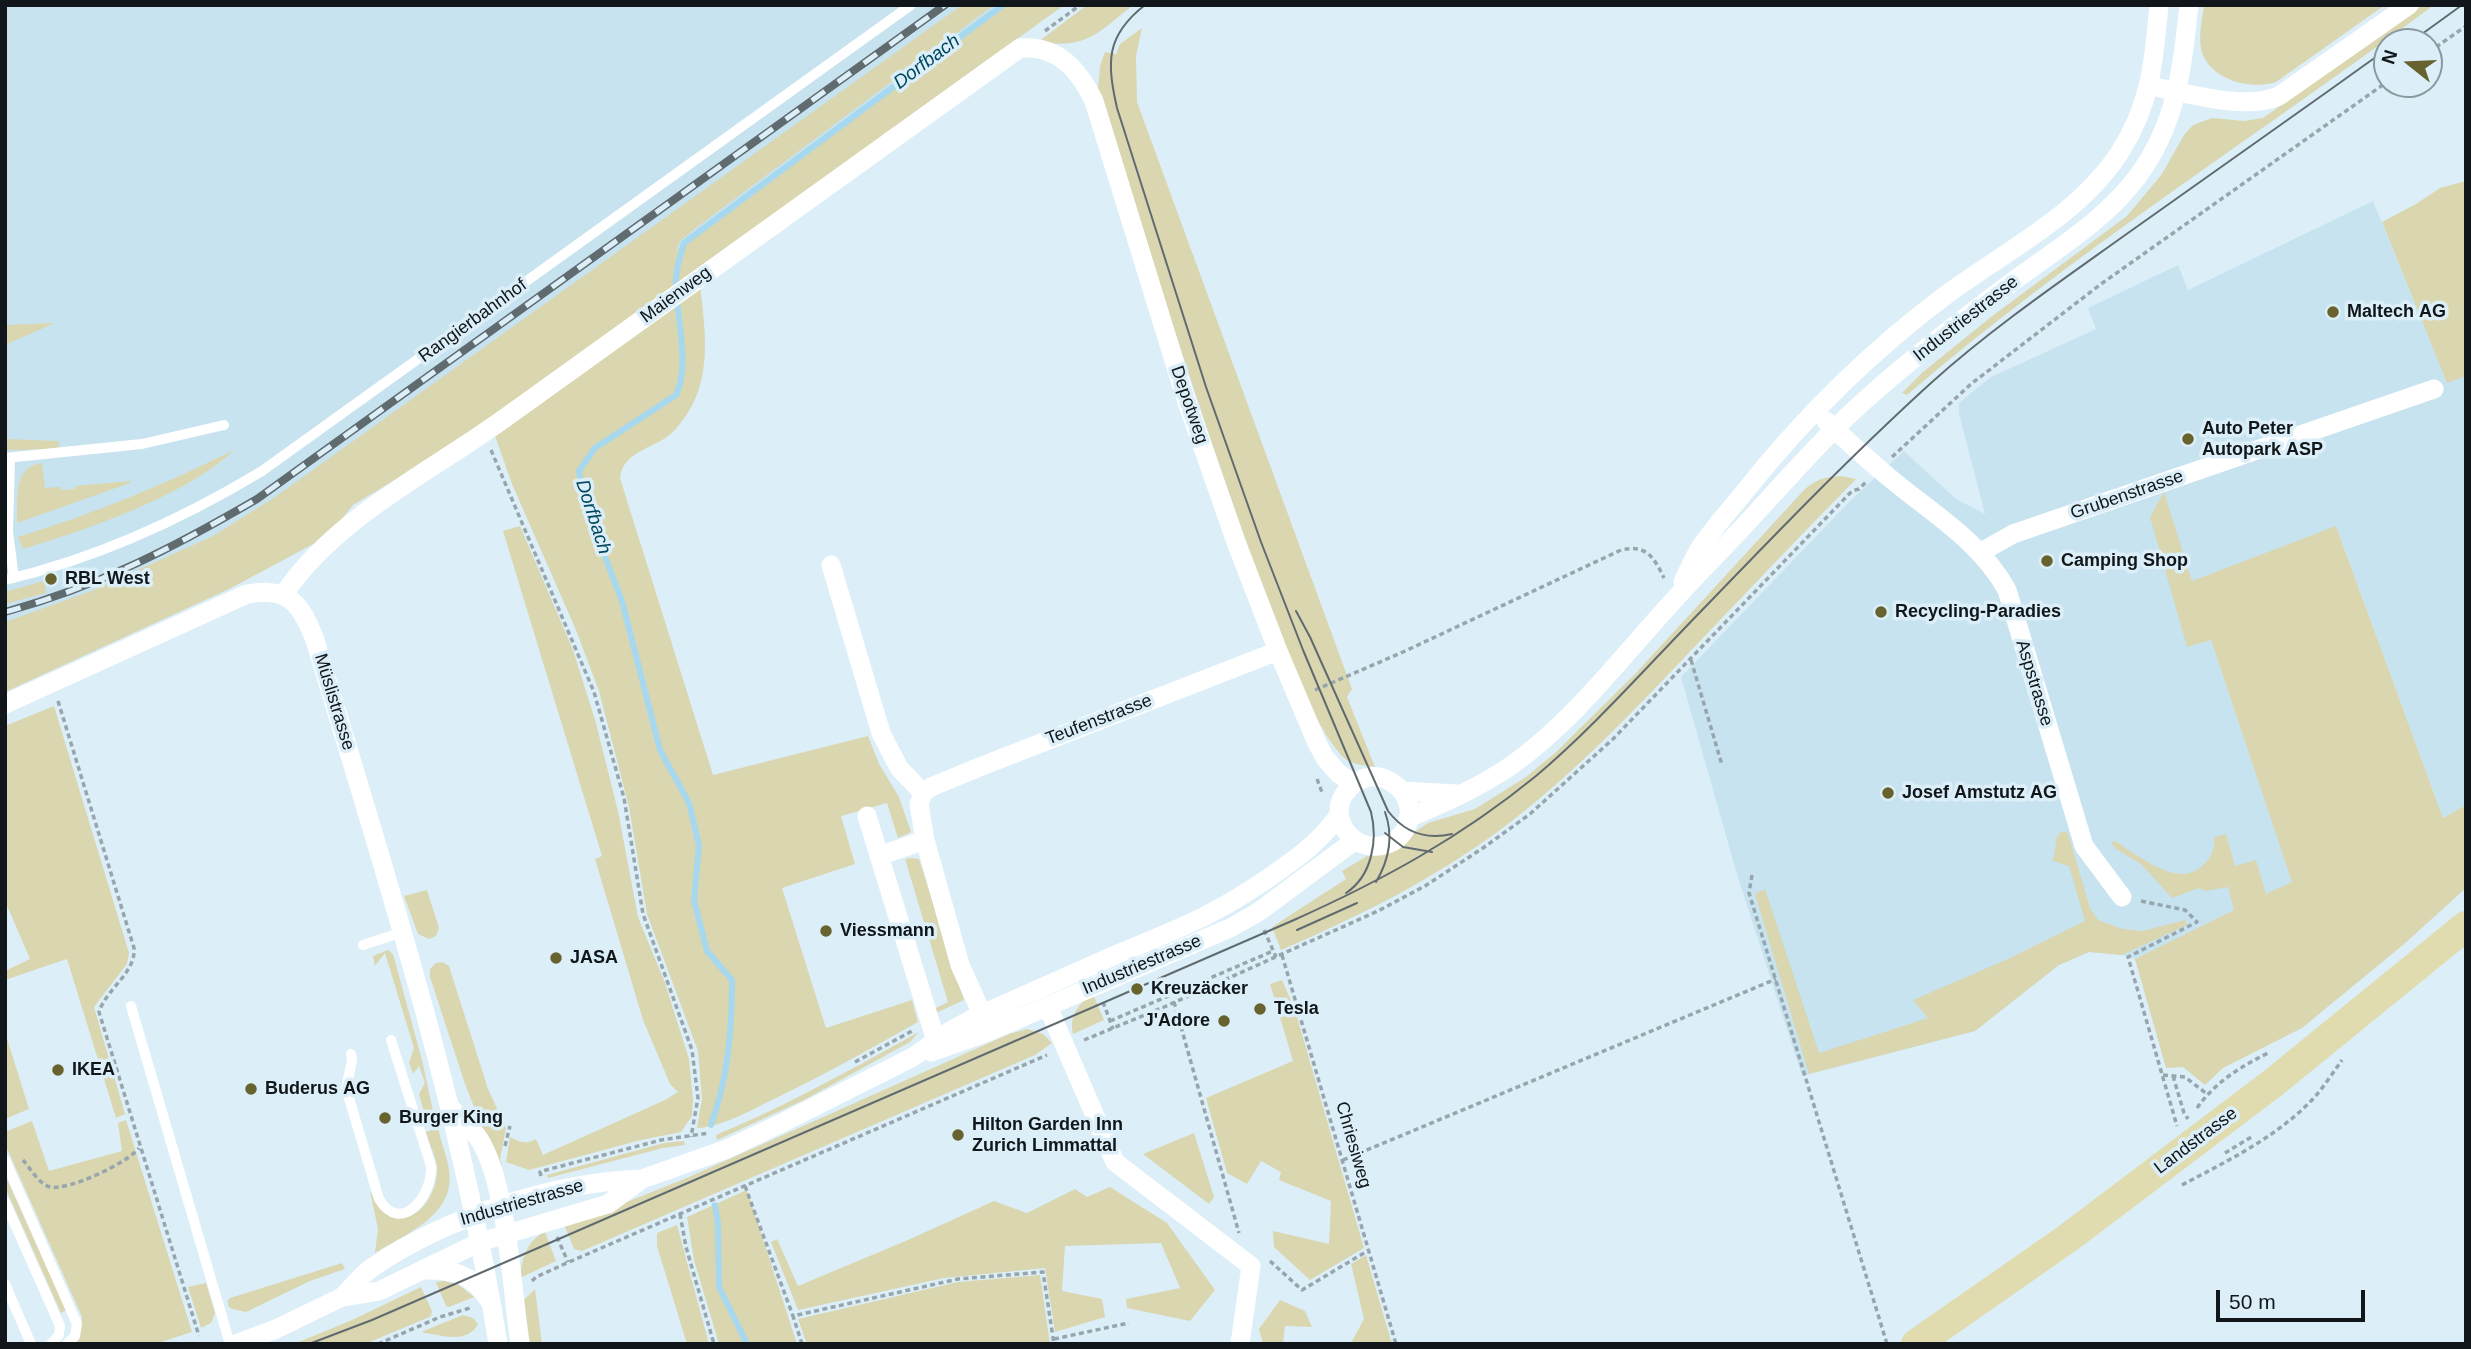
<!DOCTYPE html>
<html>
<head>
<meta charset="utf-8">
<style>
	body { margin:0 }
	#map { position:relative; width:2471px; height:1349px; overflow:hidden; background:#dceff8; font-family:Helvetica,sans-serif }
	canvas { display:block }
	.frame { position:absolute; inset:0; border:7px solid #101619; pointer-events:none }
	.north { position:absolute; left:2373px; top:28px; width:70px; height:70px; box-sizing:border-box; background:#dceff8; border:2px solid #8a989f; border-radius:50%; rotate:288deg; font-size:19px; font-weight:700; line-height:28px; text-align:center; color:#101619 }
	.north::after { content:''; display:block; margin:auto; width:24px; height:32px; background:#67622e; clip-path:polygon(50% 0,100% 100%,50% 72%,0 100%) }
	.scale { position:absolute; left:2216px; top:1290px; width:149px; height:32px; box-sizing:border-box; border:4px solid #101619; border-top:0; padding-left:9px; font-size:21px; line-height:24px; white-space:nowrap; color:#101619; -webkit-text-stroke:5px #dceff8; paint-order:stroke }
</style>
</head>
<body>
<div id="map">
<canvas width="2471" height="1349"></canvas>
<div class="frame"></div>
<div class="north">N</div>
<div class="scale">50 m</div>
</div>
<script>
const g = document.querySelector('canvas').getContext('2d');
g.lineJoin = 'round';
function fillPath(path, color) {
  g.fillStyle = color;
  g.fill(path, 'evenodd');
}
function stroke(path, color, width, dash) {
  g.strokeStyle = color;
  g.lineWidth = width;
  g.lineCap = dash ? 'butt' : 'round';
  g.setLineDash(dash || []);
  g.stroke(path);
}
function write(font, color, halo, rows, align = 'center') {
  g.font = font + ' Helvetica,sans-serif';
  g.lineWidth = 7;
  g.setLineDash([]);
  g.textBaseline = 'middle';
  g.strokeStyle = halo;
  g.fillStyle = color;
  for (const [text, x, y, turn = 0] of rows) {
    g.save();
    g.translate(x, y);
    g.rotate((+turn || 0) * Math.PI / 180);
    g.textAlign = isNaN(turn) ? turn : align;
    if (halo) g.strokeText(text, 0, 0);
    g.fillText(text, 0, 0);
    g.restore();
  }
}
const built = new Path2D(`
	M5,5H1064L474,432L353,505L333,529L317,542L229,589L5,692Z
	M2373,201L2447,382L2466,376V805L2443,818L2336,526L2211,640L2293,882L2135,959L2122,955L2089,952L2059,965L1975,1031L1802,1076L1736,871L1681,677L1852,499L1904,451L1956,499L1985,514L1959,414V403L1991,377L2096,329L2088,308L2178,265L2188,290Z`);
const green = new Path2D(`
	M962,5H994L696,228L681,240L675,251L1008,5H1064L474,432L353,505L333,529L317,542L229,589L5,692V622L94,590L213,536L275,497Z
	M1087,5H1133C1097,34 1087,49 1038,42Z
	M2204,5H2385L2276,82C2252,90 2214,81 2203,55C2197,41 2202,21 2204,5Z
	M2423,5H2434C2259,135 2072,253 1907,395L1902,393L1923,372L1991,317L2127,216L2162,174L2184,135L2193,125L2212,118L2244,121L2263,118Z
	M1142,28L1136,56L1137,102L1352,689L1347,697L1375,767C1364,765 1349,765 1341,755C1302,709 1273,615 1252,558C1196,403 1148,246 1098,90L1100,66L1105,52L1116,54L1120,44Z
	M2466,181V376L2447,383L2382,222L2416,204L2440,188Z
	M700,285C706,337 714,387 675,430C658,449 624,448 620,478L713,775L868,736L879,764L899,797L911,832L898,838L887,803L841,816L855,864L782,888L826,1028L912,1000L918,1022C870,1049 822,1076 772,1100C749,1111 722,1127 697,1128L702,1099L698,1051L647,914L629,807L599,691L576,630L512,484L495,436Z
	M55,323L5,345V325Z
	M5,439L59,441V449L5,450Z
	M234,450C186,496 86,530 23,549L18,537C93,514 164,485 234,450Z
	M42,463L45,488L60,487L61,490L75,489V486L130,481V483L17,523C18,501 12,466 42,463Z
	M1841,476L1856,479C1797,539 1740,599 1682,660C1625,720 1567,780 1500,830C1432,880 1358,917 1281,950L1272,927L1346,879L1342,871L1367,856L1382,854L1428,823L1475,809L1526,777L1555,753L1636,673L1804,490C1816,479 1825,477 1841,476Z
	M2164,492L2192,581L2336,526L2443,818L2466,805V888L2403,945L2302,1028L2223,1068L2205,1085L2183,1067L2166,1068L2135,959L2234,910L2228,887L2205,891L2199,888L2172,898L2141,864L2116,849L2111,842L2115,841C2138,855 2181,892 2205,863C2212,856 2215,847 2214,837L2226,834L2235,866L2256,860L2266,894L2292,882L2211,640L2187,647L2150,517Z
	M520,526L573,650L596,723L618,811L638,917L665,983L689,1059L693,1100L692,1116L681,1132L641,1140L529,1170L506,1162L510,1137C519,1142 526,1145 536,1139L543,1155L665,1100L678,1092L670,1084L643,1020L595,859L602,856L503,531Z
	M40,582H45L46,593L5,604V592Z
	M54,706L129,953L127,964L94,1007L125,1114L116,1118L67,959L5,980V971L30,959L5,901V726Z
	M2062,831L2068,833L2090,908L2098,920L2123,929L2143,931L2185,920L2187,925L2122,955L2089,952L2059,965L1975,1031L1809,1074L1755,894L1765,889L1819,1053L1928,1018L1913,1000L2008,959L2085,921L2069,866L2053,861L2057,836Z
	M912,858L919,859L964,1000L936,1013L934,1009L948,1002L905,859Z
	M427,890L439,928L436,936L429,939L418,934L404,896Z
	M388,950L393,954L422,1060L434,1116L426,1119L419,1094L425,1083L419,1066L413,1074L409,1063L414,1048L385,953L375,966L373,956Z
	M442,962L449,966L488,1089L506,1128L500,1159L502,1165L500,1166L495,1160L465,1084L430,977V969L436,963Z
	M1282,980L1295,1010L1364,1248L1310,1280L1274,1247L1273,1231L1329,1244L1331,1201L1279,1180L1281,1172L1261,1161L1247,1184L1227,1173L1206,1098L1293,1061L1270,984Z
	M1093,994L1104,1020L1073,1034C1069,1016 1078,1003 1093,994Z
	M1027,1029L1043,1034L1052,1043L1035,1055L582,1251L574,1249L564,1224L597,1214L689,1177L1009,1034Z
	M5,1032L29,1109L5,1119Z
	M919,1032L910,1042L804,1100L717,1140L716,1135C786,1106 852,1069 919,1032Z
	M126,1120L192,1332L155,1344H76L80,1337L82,1317L5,1144V1132L32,1121L49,1171L122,1151L118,1123Z
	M438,1128C441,1142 447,1156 449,1170C456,1215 407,1233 375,1253L378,1229L370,1191C392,1238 431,1217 437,1174C439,1162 429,1144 426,1132Z
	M1194,1133L1214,1197L1209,1204L1143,1154Z
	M684,1141L685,1145L663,1148L548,1178L547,1175L664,1143Z
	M5,1175L66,1310L61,1313L5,1187Z
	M1110,1187L1167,1223L1215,1290L1190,1321L1127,1308L1126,1299L1180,1288L1161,1243L1065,1246L1062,1291L1102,1299L1105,1317L1055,1332L1045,1268L944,1278L798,1310L771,1242L777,1239L798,1286L908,1240L994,1201L1027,1213L1075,1189L1087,1197Z
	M747,1190L797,1344H719L694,1260L687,1217Z
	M677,1225L709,1344H687L657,1246V1233Z
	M545,1232L556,1261L520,1278C522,1259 526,1241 545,1232Z
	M1366,1255L1392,1344L1351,1343L1364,1319L1351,1264Z
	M342,1263L345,1269L310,1281L246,1312L232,1309L228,1306V1300L230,1298Z
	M1040,1275L1050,1344H807L798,1319L958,1282Z
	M444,1281L459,1285L474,1297L449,1307L446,1306L436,1282Z
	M206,1283L215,1313L211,1323L201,1328L188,1287Z
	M421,1287L432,1311L431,1316L427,1318L365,1344H294L352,1320Z
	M535,1289L542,1344H530L524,1300Z
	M1280,1300L1305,1311L1312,1327L1285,1326L1283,1344H1263L1259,1329Z
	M463,1315L473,1318L478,1324C467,1345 440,1335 421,1332Z`);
const stream = new Path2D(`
	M711,1125C728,1078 732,1030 732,980L707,951L694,900L699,845L689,803L660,750L622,601L585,505L579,471L595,448L676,395C690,368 677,317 676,286C675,271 680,257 684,243L1003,5
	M715,1205L718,1224L719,1287L747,1344`);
const path = new Path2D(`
	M1045,31L1080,5
	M2429,52L2466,26
	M491,450L594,692L624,798L643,914L692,1050L698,1098L691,1137
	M1892,457L1971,384L2101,284L2387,82
	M1691,660L1722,765
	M1315,690L1403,652L1621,550C1646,544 1654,557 1664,578
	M58,701L134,948C136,973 106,989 99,1012L199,1336
	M1317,779L1323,795
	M1752,875L1749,893L1887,1344
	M2141,901L2185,910L2197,922L2128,957L2177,1126
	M1264,930L1276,957
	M1282,955L1396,1344
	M1103,1002L1113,1029
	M1174,1002L1239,1233
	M1110,1021L1273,951
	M1084,1040L1164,1007L1378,911L1425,886L1483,848L1530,814L1613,739L1852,491L1859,489L1866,482
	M855,1062L912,1031
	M2163,1075L2185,1077L2207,1094
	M2173,1076L2184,1113L2188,1119
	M2197,1108C2216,1081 2242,1066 2270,1052
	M505,1146L510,1126
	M2225,1153L2253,1136
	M23,1160C30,1168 39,1184 50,1187C68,1191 128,1163 139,1148
	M1343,1160L1776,979
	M541,1176L540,1172L546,1170L661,1140L709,1133
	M2182,1185C2227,1161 2273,1139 2309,1103C2322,1090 2332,1074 2342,1060
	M745,1186L793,1316
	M680,1214L686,1247L714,1344
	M557,1237L568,1262
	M1270,1261L1302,1290L1369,1250
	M532,1281L536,1277L569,1262L1047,1055
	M1054,1339L1129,1323
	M378,1344L440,1317L470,1308
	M802,1344L793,1316L958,1279L1043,1272L1054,1344`);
const service = new Path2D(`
	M5,458L142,444L224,425
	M10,458L8,532L14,578
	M5,580C98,558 181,520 262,471L911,5
	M363,945L403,932
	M131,1006L230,1344
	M351,1054L352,1061L346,1088L379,1199C401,1236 433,1195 431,1166L391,1040
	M5,1160L77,1324L75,1336L67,1344
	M5,1202L60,1326L59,1335L51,1344
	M5,1284L31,1344`);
const minor = new Path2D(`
	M2150,86C2187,93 2245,111 2279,96L2409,5
	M1826,421C1847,441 1869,461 1891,479C1933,514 1980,541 2007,590L2084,846L2122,897
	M1981,552L2013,534L2434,389
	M831,565L881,733L899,768L923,793
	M1683,582C1688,571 1693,559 1700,548C1712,530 1728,512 1742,495C1802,419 1873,349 1950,292C2009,249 2080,214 2120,152C2151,104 2154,60 2159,5
	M283,595C337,516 429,473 505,418C676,294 848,171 1020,48C1058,45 1079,70 1094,101L1184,393L1236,542L1278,651L1317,743L1325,758L1338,773L1353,784
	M5,704L247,594C289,586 301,604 315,640C385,873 460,1103 498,1344
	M1402,791L1457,794
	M867,816L936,1041
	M1408,818C1444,803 1480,787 1512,765C1576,719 1622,656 1675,599C1701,570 1729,543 1755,514C1790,476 1825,436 1864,401C1913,357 1966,316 2019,277C2061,246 2106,219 2138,176C2177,123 2182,68 2189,5
	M879,856L925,840
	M1048,1007L1115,1162L1251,1266L1240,1344
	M982,1014L960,965L925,840L919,804L923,793L931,787L982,766L1278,651
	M931,1052L988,1032L1230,928L1257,913L1354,841
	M454,1111C462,1120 472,1129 479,1139C507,1182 512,1291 520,1344
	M425,1270C452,1269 474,1275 488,1299
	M342,1297C352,1288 361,1275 373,1267C446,1217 554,1182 642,1179
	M236,1344L276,1329L342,1297L379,1291L480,1242L608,1204L642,1179L727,1149L786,1121L913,1057L950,1031L982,1014C1025,995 1069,976 1113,956C1144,943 1175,931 1205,916C1233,902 1265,881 1291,862C1308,850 1324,835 1337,818C1340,813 1339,809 1340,803C1344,791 1354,782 1365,778C1384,772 1406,788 1409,807C1415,852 1350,863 1339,815`);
const primary = new Path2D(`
	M1916,1344L2068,1238L2273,1083L2466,926`);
const tram = new Path2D(`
	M1145,5C1105,36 1107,63 1117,108L1206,387L1261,542L1303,650L1371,812C1378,840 1372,876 1346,893
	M2411,42L2462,5
	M1296,611L1310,637L1388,811C1404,832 1426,840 1452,834
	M1385,833L1403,847L1432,852
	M1376,882C1389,860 1394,837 1385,812
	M1297,930L1357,903
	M309,1344L372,1320L1294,920C1383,880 1460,838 1536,776C1588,732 1634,681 1681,632C1763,547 1844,462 1931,383C1992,328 2061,281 2128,233C2214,172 2301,111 2387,49`);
const rail = new Path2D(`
	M5,612C99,586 173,548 257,499L945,5`);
const markers = [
	[2333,312,7,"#67622e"],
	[2188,439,7,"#67622e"],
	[2047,561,7,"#67622e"],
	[51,579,7,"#67622e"],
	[1881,612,7,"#67622e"],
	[1888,793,7,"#67622e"],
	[826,931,7,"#67622e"],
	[556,958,7,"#67622e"],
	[1137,989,7,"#67622e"],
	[1260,1009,7,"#67622e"],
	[1224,1021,7,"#67622e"],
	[58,1070,7,"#67622e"],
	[251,1089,7,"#67622e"],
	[385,1118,7,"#67622e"],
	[958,1135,7,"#67622e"]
];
const streetNames = [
	["Maienweg",676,295,-36],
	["Industriestrasse",1966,319,-38],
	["Rangierbahnhof",473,321,-36],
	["Depotweg",1189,405,71],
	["Grubenstrasse",2127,495,-19],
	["Aspstrasse",2034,683,73],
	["Müslistrasse",334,702,73],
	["Teufenstrasse",1099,720,-21],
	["Industriestrasse",1142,965,-23],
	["Landstrasse",2196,1141,-37],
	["Chriesiweg",1353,1145,74],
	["Industriestrasse",522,1203,-16]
];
const poiNames = [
	["Maltech AG",2347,312],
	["Auto Peter",2202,429],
	["Autopark ASP",2202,450],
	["Camping Shop",2061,561],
	["RBL West",65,579],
	["Recycling-Paradies",1895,612],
	["Josef Amstutz AG",1902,793],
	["Viessmann",840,931],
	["JASA",570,958],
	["Kreuzäcker",1151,989],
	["Tesla",1274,1009],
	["J'Adore",1210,1021,"right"],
	["IKEA",72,1070],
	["Buderus AG",265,1089],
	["Burger King",399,1118],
	["Hilton Garden Inn",972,1125],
	["Zurich Limmattal",972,1146]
];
const waterNames = [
	["Dorfbach",927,62,-37],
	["Dorfbach",593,517,72]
];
fillPath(built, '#c8e3f0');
fillPath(green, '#dad6b0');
stroke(stream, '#a6d8ef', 6);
stroke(path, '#97a5ac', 3.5, [5, 3.5]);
stroke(service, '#fff', 10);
stroke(minor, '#fff', 19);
stroke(primary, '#e0dcb0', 30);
stroke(tram, '#606b70', 2);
stroke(rail, '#606b70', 8);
stroke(rail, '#dceff8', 5, [16]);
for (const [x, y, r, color] of markers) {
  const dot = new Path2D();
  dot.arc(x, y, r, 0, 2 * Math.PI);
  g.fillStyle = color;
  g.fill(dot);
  stroke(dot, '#dceff8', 2.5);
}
write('18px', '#101619', '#dceff8', streetNames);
write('bold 18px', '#101619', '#dceff8', poiNames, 'left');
write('italic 19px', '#00485f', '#dceff8', waterNames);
</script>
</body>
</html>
